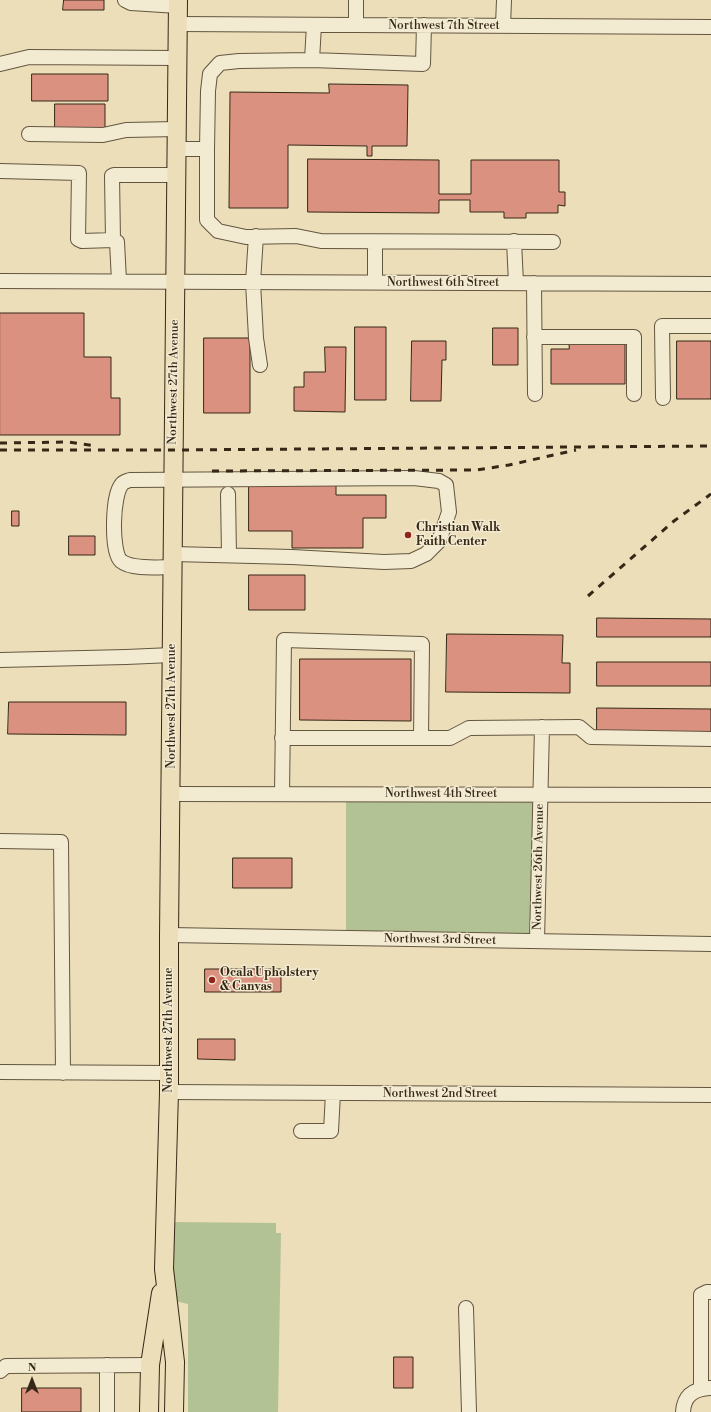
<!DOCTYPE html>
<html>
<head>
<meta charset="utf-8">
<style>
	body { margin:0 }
	#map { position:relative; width:711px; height:1412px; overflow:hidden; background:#ecdeb9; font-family:"Libre Bodoni",serif }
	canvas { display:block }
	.north { position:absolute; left:12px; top:1360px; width:40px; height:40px; -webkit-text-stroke:3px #f3ead2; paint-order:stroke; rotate:0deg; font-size:11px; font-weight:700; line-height:16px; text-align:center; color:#352817 }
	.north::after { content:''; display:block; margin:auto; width:14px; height:18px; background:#352817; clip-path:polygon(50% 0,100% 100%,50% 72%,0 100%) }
</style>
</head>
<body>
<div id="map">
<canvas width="711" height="1412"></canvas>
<div class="north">N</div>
</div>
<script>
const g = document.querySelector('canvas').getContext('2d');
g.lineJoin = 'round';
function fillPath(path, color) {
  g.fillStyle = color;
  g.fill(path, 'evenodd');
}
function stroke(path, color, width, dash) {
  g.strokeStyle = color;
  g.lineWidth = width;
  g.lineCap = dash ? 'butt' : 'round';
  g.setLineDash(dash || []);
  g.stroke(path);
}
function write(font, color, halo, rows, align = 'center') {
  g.font = font + ' "Libre Bodoni",serif';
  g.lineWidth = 3;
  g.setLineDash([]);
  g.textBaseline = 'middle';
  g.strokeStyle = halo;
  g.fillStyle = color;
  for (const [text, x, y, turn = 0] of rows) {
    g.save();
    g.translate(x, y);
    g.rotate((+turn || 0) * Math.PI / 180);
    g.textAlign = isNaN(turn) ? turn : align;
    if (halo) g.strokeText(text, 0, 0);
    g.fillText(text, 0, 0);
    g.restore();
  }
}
const green = new Path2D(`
	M346,801H534L531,934L346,931Z
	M172,1222L276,1223V1233H281L278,1412H188V1304L175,1301L171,1269Z`);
const building = new Path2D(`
	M64,0H104V10H63Z
	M32,74H108V101H32Z
	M329,84L408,85L407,146H372V156H367V146L288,145V208H229L230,92L329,93Z
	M55,104H105V130H55Z
	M308,159L439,160V194H471V160H559V192H565V206L558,205V213H526V218H504V212H470V200H439V213L308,212Z
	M0,313H84V357H111V398H120V435H0Z
	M355,327H386V400H355Z
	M493,328H518V365H493Z
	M204,338H250V413H204Z
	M412,341H446V360H442L441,401H411Z
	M569,341H625V384H551V349H569Z
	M677,341H711V399H677Z
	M325,347H346L345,412L294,411V387H304V372H325Z
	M249,484H336V495H386V518H363V548H292V531H249Z
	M12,511H19V526H12Z
	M69,536H95V555H69Z
	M249,575H305V610H249Z
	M597,618L711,619V637H597Z
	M447,634L563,635L562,663H570V693L446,692Z
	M300,659H411V721L300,720Z
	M597,662H711V686H597Z
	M9,702H126V735L8,734Z
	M597,708L711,709V732L597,731Z
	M233,858H292V888H233Z
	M205,969H281V992H205Z
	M198,1039H235V1060L198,1059Z
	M394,1357H413V1388H394Z
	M22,1388H81V1412H22Z`);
const minor = new Path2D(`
	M125,0L131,3L178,6
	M178,24L711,27
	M356,25V0
	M503,26L504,0
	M312,60L423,64L424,25
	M0,64L29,57L177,58
	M29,134L103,135L126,130L177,129
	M176,149H207L208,91L210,74L220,63L239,61L312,60L314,25
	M207,149V220L218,231L246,237L296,236L321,241L553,242
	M0,171L79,173L78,239L82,241L113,240L117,242L119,281
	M256,236L253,282L256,338L260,365
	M113,240L112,176L114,175H176
	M514,241L516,283
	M375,242V282
	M0,281L711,284
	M534,283L535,394
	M534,337H634V394
	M663,398L662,326H711
	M228,494L229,555
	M173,554L292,557L384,562L411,561L426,554L439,541L449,512L446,485L439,481L414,478L130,480C127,481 123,482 122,484C112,495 111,552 121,561C132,570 159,567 173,567
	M0,660L126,657L172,655
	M282,738H450L469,728L579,727L591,737L711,739
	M171,794L711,795
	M282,794L284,640L422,644L421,738
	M0,841L61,842L63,1073
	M169,935L711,944
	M537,941L542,727
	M0,1072L169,1073
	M169,1092L711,1095
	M301,1131H331L333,1093
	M466,1308L469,1412
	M0,1371L6,1366L150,1365
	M701,1389V1295L707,1292H711
	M107,1412V1365
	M683,1412C684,1395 694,1389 710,1388`);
const major = new Path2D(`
	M149,1412L150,1365L161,1293
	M174,1412L175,1362L164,1269L169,1092V935L178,0`);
const rail = new Path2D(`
	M0,443L69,442L95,446
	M0,450H173L711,446
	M212,471L477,470L509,465L576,450
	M588,596L674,521L711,494`);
const markers = [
	[408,535,4,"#8f2418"],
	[212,980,4,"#8f2418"]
];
const streetNames = [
	["Northwest 7th Street",444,26],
	["Northwest 6th Street",443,283],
	["Northwest 27th Avenue",174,382,-89],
	["Northwest 27th Avenue",172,706,-90],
	["Northwest 4th Street",441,794],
	["Northwest 26th Avenue",539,867,-89],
	["Northwest 3rd Street",440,940,1],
	["Northwest 27th Avenue",169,1030,-90],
	["Northwest 2nd Street",440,1094]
];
const poiNames = [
	["Christian Walk",416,528],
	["Faith Center",416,542],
	["Ocala Upholstery",220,973],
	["& Canvas",220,987]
];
fillPath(green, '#b2c294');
fillPath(building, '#db9180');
stroke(building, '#352817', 1);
stroke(minor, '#635640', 16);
stroke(major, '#352817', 20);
stroke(minor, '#f3ead2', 14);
stroke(major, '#ecdeb9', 18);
stroke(rail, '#352817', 3, [7, 7]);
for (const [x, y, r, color] of markers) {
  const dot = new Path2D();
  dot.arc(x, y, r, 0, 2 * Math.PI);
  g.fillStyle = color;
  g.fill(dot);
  stroke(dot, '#f3ead2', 1.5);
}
write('12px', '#352817', '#f3ead2', streetNames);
write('bold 12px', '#352817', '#f3ead2', poiNames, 'left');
</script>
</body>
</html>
